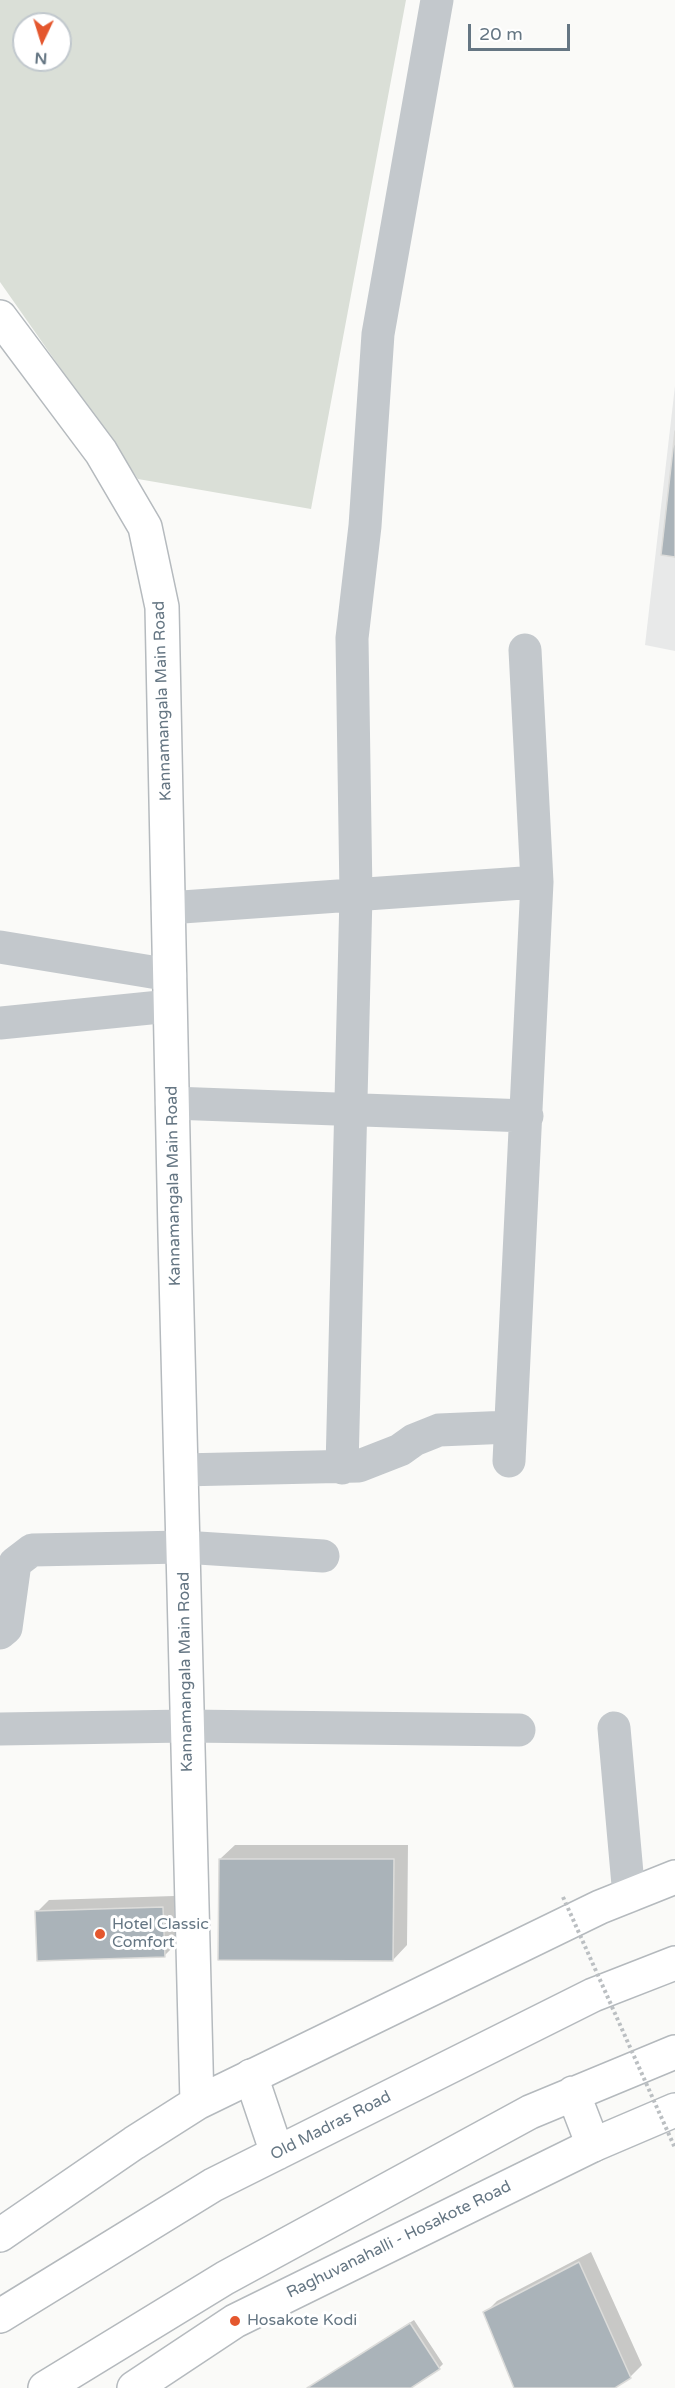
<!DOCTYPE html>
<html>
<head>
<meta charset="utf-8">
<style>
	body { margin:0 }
	#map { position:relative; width:675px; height:2388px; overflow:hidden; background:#fafaf8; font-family:"Varela Round",sans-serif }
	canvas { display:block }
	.north { position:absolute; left:12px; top:12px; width:60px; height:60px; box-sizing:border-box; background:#fff; border:2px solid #c1c8cd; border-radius:50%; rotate:184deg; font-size:16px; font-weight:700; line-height:24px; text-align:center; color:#657683 }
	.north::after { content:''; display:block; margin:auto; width:21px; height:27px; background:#e4572e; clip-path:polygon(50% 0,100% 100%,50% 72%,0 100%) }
	.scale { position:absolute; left:468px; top:24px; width:102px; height:27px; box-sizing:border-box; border:3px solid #657683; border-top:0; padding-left:8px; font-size:18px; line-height:21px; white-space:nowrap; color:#657683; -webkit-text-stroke:4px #fff; paint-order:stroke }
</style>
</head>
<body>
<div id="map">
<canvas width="675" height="2388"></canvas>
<div class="north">N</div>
<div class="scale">20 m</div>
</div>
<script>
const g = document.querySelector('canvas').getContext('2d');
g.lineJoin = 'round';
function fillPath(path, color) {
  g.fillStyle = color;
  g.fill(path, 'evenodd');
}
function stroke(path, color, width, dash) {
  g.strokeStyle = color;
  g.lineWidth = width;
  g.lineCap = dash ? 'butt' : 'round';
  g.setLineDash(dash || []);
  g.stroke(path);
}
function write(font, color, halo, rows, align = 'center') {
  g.font = font + ' "Varela Round",sans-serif';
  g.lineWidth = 6;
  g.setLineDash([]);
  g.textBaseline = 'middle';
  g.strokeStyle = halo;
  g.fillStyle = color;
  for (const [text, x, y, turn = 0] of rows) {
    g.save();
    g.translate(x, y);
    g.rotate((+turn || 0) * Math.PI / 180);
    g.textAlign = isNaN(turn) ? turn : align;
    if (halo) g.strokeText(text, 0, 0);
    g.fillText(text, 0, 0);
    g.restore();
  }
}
const built = new Path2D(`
	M675,386V651L645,645Z`);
const green = new Path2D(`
	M0,0H406L311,509L138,479L0,282ZM24,24H60V60H24Z`);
const shadow = new Path2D(`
	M235,1845H408L407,1945L393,1960L220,1859Z
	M174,1896L176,1944L164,1956L37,1912L49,1900Z
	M591,2252L642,2365L630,2377L612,2388H515L485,2313L497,2301Z
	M414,2320L443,2364L439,2368L408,2388H307Z`);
const building = new Path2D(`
	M675,431V557L661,555Z
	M219,1859H394L393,1961L218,1960Z
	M163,1907L165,1957L37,1961L35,1911Z
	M579,2262L631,2378L615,2388H514L483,2312Z
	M410,2323L440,2369L411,2388H307Z`);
const minor = new Path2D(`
	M168,908L537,882
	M0,947L170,975
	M0,1023L170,1006
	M172,1103L527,1116
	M509,1461L537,882L525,650
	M342,1468L356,895L352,638L365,526L378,334L437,0
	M181,1470L359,1466L400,1450L414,1440L439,1430L510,1427
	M0,1633L6,1628L15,1563L32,1550L183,1547L323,1556
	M614,1728L629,1896
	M0,1729L187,1726L519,1730`);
const major = new Path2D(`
	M0,317L101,452L145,527L162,607L175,1234L197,2103
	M0,2235L134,2143L197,2103L600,1907L675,1877
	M134,2388L235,2321L593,2145L675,2110`);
const highway = new Path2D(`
	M251,2076L277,2153
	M573,2093L593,2145
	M0,2316L213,2185L593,1995L675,1963
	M45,2388L225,2278L530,2112L675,2052`);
const pathBridge = new Path2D(`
	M563,1897L675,2148`);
const markers = [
	[100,1934,6,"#e4572e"],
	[235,2321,6,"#e4572e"]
];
const streetNames = [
	["Kannamangala Main Road",163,701,-92],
	["Kannamangala Main Road",174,1186,-91],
	["Kannamangala Main Road",186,1672,-91],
	["Old Madras Road",331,2126,-27],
	["Raghuvanahalli - Hosakote Road",399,2240,-26]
];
const poiNames = [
	["Hotel Classic",112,1925],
	["Comfort",112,1943],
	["Hosakote Kodi",247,2321]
];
fillPath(built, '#e8e9e9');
fillPath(green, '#dadfd7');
fillPath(shadow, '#0003');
fillPath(building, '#aab3b9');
stroke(building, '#dcdcda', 1.5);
stroke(major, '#b5babe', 36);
stroke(highway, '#b4b9bd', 36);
stroke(minor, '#c3c8cc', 33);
stroke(major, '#fff', 33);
stroke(highway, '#fff', 33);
stroke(pathBridge, '#bbbfc2', 4, [3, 3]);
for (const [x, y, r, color] of markers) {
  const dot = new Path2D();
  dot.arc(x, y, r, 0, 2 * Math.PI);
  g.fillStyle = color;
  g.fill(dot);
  stroke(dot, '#fff', 2);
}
write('16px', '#657683', '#fff', streetNames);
write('16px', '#657683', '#fff', poiNames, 'left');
</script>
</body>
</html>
